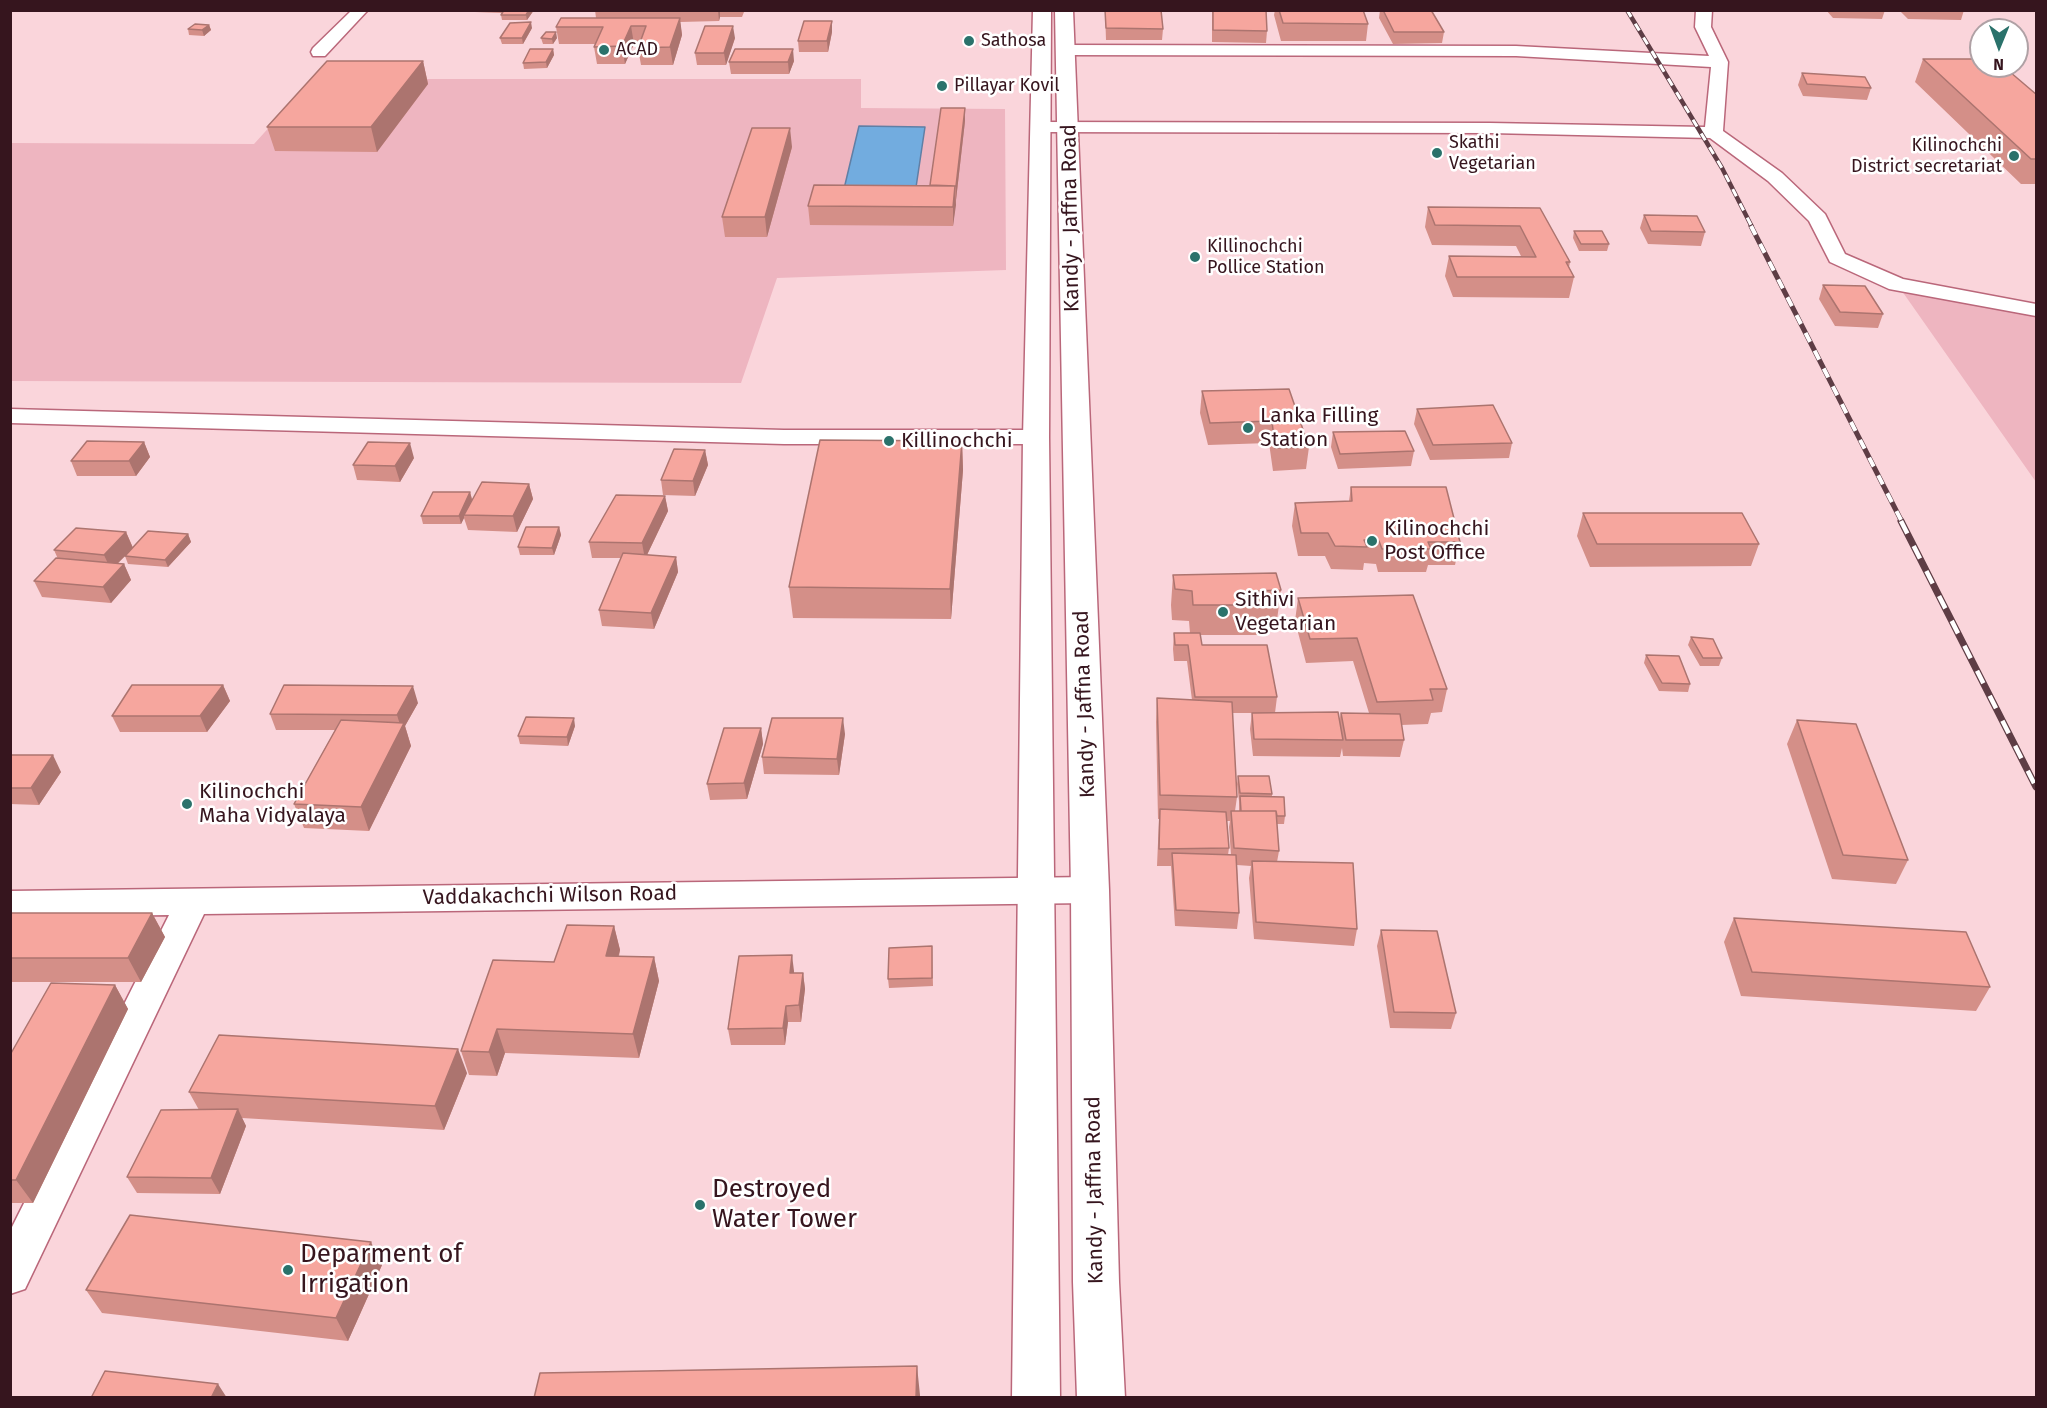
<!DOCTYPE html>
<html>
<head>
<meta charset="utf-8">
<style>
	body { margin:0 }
	#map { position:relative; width:2047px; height:1408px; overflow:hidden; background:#fad5db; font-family:"Fira Sans",sans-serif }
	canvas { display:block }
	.frame { position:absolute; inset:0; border:12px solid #36151e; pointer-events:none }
	.north { position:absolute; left:1969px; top:18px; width:60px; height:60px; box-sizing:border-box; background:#fff; border:2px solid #afa1a5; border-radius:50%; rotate:181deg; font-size:16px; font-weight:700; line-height:24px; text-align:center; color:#36151e }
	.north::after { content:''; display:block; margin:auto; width:21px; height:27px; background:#2a726b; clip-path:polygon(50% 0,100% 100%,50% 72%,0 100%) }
</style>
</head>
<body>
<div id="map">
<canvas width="2047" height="1408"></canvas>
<div class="frame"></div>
<div class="north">N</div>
</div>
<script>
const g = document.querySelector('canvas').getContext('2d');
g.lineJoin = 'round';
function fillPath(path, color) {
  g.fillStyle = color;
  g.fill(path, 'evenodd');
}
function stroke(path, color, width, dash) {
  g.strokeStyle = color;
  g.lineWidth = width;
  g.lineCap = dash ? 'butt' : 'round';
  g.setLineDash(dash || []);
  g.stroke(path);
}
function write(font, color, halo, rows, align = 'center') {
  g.font = font + ' "Fira Sans",sans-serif';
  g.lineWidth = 5;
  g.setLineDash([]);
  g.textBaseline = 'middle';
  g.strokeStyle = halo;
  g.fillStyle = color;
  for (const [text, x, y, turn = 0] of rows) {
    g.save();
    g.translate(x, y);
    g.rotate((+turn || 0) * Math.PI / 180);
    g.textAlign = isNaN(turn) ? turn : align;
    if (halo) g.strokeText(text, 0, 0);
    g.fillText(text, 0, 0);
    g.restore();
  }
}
const green = new Path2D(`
	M313,79H861V108L1005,109L1006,270L777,278L741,383L11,381V143L254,144Z
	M1897,284L2036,307V482Z`);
const water = new Path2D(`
	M859,126L925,127L915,194L843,193Z`);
const street = new Path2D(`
	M352,10H368L325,56H313L311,52L313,48Z
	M1696,10H1712L1711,27L1728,62L1723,131L1782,173L1825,214L1845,254L1903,279L2036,304V316L1889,289L1830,262L1809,221L1768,181L1710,138L1490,133L1042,132L1033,127L1042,122L1490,123L1705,127L1711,67L1516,56L1067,55L1059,50L1067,45L1516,46L1709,56L1695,27Z
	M10,409L784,430H1036L1045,432L1048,437L1045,442L1036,444H784L10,423Z
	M1090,877L1102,881L1107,890L1102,899L1090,903L204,914L25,1289L10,1294V1231L169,915L10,917V891Z`);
const highway = new Path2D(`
	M1033,10H1051L1049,437L1060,1398H1012L1023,437Z
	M1055,10H1073L1109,890L1119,1282L1125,1398H1077L1073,1282L1071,890Z`);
const railFar2 = new Path2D(`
	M1627,10L1722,168L1752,227`);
const railFar1 = new Path2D(`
	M1751,226L1902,522`);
const rail = new Path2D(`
	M1901,521L2036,787`);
const wall = new Path2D(`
	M408,10H445L444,11Z
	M474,10H534L527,20H502L501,15L503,13L475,12Z
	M535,10H578L577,12H535Z
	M595,10H744V12L742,17H720L719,21L680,22L682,35L673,65H641L638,48L640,44H634L625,64H597L594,47L595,44H559L556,27L596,18Z
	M1105,10H1161L1163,29L1162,40H1106Z
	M1212,10L1267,31L1266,43L1212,42Z
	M1275,10H1367L1363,11L1368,24L1366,41H1281L1274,15Z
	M1380,10H1431L1444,32L1442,43L1393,44L1379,18Z
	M1446,10H1475V12Z
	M1826,10H1885L1882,19L1833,18Z
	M1899,10H1964L1961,20L1908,19Z
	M209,25L211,30L204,36L189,35L188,29Z
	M532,28L523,44H502L500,38Z
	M832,32L828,52H799L798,41Z
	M541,38H557L553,44H543Z
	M735,38L726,65H697L695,53Z
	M553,49L554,55L547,68L524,69L523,63Z
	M1923,59L2037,95V184H2021L1915,82Z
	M423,61L428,84L377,152L275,151L267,127Z
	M794,61L789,74H731L729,62Z
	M1802,73L1871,88L1867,100L1803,96L1798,85Z
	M965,121L953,226L810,225L808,206L930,185Z
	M792,147L767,237H725L722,217Z
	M1428,207L1540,208L1570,262L1569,267L1574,277L1569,298L1453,297L1445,276L1449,256H1521L1516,246L1432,245L1425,227Z
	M1644,215L1705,232L1701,246L1648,244L1640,228Z
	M1574,231L1609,244L1607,251H1579L1573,238Z
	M1823,285L1883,314L1878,328L1835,326L1819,299Z
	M1289,389L1309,447L1306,469L1273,471L1269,443L1208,445L1200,413L1202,391Z
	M1417,409L1512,443L1509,458L1430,460L1414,424Z
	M1333,432L1414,451L1411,466L1338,469L1331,447Z
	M962,441L963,470L951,619L793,618L789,587Z
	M144,442L150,457L136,476H77L71,461Z
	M705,450L708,465L695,496L663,495L661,480Z
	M414,458L400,482L357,480L353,465Z
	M529,484L533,499L517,532L468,530L464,518L461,524H423L421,516L470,492L472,499Z
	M1351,487L1460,542L1455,565H1428L1426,572H1378L1376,564L1364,563L1363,570L1331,569L1325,556H1298L1292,526L1295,503L1349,501Z
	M665,496L668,511L647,555L676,557L678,572L654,629L602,626L599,610L621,558H592L589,542Z
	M1583,513L1759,544L1751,566L1590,567L1577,536Z
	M559,527L561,535L554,555H520L518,547Z
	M126,532L133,548L188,534L191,542L168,567L128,564L125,556L128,553L118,563L124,564L131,580L111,603L42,597L34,581L58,559L54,550Z
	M1173,575L1281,590L1277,620L1259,621L1257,635H1200L1202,645L1277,697L1275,713L1339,721L1341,713H1369L1353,661L1306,663L1295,621L1298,598L1447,689L1442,712L1431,713L1428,724L1401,725L1404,740L1400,757L1343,756L1342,748L1340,757L1253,756L1250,729L1252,713H1232L1237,797L1235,811H1239V801L1237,784L1238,776L1272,794V797L1285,816L1284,824H1277L1279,851L1277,862L1357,929L1354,946L1254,939L1249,878L1251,866L1237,865L1239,913L1237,929L1175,926L1171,866H1157L1159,819H1158L1156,722L1157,698L1192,700L1187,661H1174L1173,649L1174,633H1190L1189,621L1172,620L1171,605ZM1227,821H1230L1229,827L1231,855H1228L1229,848Z
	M1691,637L1722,658L1719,666H1700L1688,645Z
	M1646,655L1690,684L1688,692L1659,691L1644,663Z
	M223,685L230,701L207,732H120L112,716Z
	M418,703L405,726L411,746L369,831L304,828L294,804L335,730H276L270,714Z
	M1797,720L1908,860L1896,884L1832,879L1787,744Z
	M575,726L568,746L520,744L518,736Z
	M761,728L763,744L747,799L710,800L707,784Z
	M845,734L839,775L764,774L762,757Z
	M10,755L61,772L39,805L10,804Z
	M10,913H152L165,937L141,982H10Z
	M1734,918L1990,987L1976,1011L1741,996L1724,942Z
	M614,926L620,950L619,956L654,957L659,981L639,1058L505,1053L497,1076L469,1075L461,1051L554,962Z
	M1381,930L1456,1013L1451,1029L1390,1028L1377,946Z
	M932,946L933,986L889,988L888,979Z
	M794,971V973H803L805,989L801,1022H788L785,1045H731L728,1029Z
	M115,985L128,1009L33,1203H10V1055Z
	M467,1073L444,1130L242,1118L246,1126L220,1194L137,1193L127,1177L199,1110L189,1092Z
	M382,1265L348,1341L102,1313L86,1290Z`);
const shadedWall = new Path2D(`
	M529,10H534L527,20L526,15Z
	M718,10H720V17L719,21Z
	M680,18L682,35L673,65L670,47Z
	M832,21V32L828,52L827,41Z
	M531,22L532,28L523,44L522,38Z
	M209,25L211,30L204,36L202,30Z
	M631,26L634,44L625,64L622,46Z
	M733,26L735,38L726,65L724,53Z
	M556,32L557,38L553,44L552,39Z
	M553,49L554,55L547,68L546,62Z
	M793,49L794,61L789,74L788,62Z
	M423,61L428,84L377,152L371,127Z
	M965,108V121L956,200V186Z
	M790,128L792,147L767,237L765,217Z
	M955,186L956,205L953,226V207Z
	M962,441L963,470L951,619L950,589Z
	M144,442L150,457L136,476L129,461Z
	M410,443L414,458L400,482L395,466Z
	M705,450L708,465L695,496L693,481Z
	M529,484L533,499L517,532L513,516Z
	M470,492L472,500L464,515V518L461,524L459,516Z
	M665,496L668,511L645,559L642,543Z
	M559,527L561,535L554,555L552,548Z
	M126,532L133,548L111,570L104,555Z
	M188,534L191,542L168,567L165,560Z
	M676,557L678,572L654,629L651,613Z
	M124,564L131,580L111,603L103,587Z
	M223,685L230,701L207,732L200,716Z
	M413,686L418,703L405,726L411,746L369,831L361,807L401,728L397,715Z
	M574,718L575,726L568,746L567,737Z
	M843,718L845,734L839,775L837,759Z
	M761,728L763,744L747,799L744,783Z
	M53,755L61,772L39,805L31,788Z
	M152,913L165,937L141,982L128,958Z
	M614,926L620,950L612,980L606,956Z
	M792,955L794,971L792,989L790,973Z
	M654,957L659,981L639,1058L633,1034Z
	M803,973L805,989L801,1022L799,1005Z
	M115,985L128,1009L33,1203L16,1180Z
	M786,1006L788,1022L785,1045L783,1028Z
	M497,1029L505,1053L497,1076L489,1052Z
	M458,1049L467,1073L444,1130L435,1106Z
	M238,1109L246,1126L220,1194L211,1178Z
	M371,1242L382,1265L348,1341L336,1318Z
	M917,1366L920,1395V1398H916Z
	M218,1384L227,1398H211Z`);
const building = new Path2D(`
	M504,10H529L526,15H501Z
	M1105,10H1161L1163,29L1106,28Z
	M1213,10H1266L1267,31L1213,30Z
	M1279,10H1363L1368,24L1283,23Z
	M1383,10H1431L1444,32H1394Z
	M561,18H680L670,47L638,48L646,26H631L622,46L594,47L603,27H556Z
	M804,21H832L827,41H798Z
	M531,22L522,38H500L510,23Z
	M195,24L209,25L202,30L188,29Z
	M705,26H733L724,53H695Z
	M546,32H556L552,39L541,38Z
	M530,49H553L546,62L523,63Z
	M735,49H793L788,62H729Z
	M1923,59H1981V66H2003L2037,95V159H2031Z
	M327,61H423L371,127H267Z
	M1802,73L1865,77L1871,88L1807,84Z
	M941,108H965L956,186H955L930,185Z
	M752,128H790L765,217H722Z
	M814,185L955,186L953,207L808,206Z
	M1428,207L1540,208L1570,262H1566L1574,277H1457L1449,256L1536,257L1520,226L1435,225Z
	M1644,215L1697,216L1705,232L1651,231Z
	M1574,231H1602L1609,244H1581Z
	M1823,285L1865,286L1883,314L1840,312Z
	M1289,389L1309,447L1275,448L1272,421L1210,423L1202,391Z
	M1493,405L1512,443L1433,445L1417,409Z
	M1405,431L1414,451L1340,454L1333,432Z
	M820,440L962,441L950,589L789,587Z
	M87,441L144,442L129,461H71Z
	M368,442L410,443L395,466L353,465Z
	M674,449L705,450L693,481L661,480Z
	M482,482L529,484L513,516L464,515Z
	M1351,487H1446L1460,542H1428L1431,549H1382L1379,541L1364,540L1367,547L1335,546L1328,533H1301L1295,503L1352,501Z
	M433,492H470L459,516H421Z
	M616,495L665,496L642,543L589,542Z
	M1583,513H1742L1759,544H1597Z
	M526,527H559L552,548L518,547Z
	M76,528L126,532L104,555L54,550Z
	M148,531L188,534L165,560L125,556Z
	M623,553L676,557L651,613L599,610Z
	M56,558L124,564L103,587L34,581Z
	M1276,573L1281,590L1257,591L1261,605H1193L1192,591L1175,589L1173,575Z
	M1413,595L1447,689H1430L1433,700L1377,702L1357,638L1310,639L1298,598Z
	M1174,633H1200L1202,645H1267L1277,697H1195L1188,645H1175Z
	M1691,637L1713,639L1722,658H1703Z
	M1646,655L1679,656L1690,684L1662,683Z
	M132,685H223L200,716H112Z
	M284,685L413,686L397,715L270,714Z
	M1157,698L1232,702L1237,797L1160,795Z
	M1338,712L1343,740L1254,739L1252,713Z
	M1341,713L1400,714L1404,740H1346Z
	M526,717L574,718L567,737L518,736Z
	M772,718H843L837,759L762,757Z
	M341,720L404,723L361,807L294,804Z
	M1797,720L1856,724L1908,860L1843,855Z
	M724,728H761L744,783L707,784Z
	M10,755H53L31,788H10Z
	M1238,776H1269L1272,794L1240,793Z
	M1240,796L1284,797L1285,816H1277L1276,811H1241Z
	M1160,809L1226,812L1229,848L1159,849Z
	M1231,811H1276L1279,851L1234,848Z
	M1172,853L1236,855L1239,913L1176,910Z
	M1252,861L1353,863L1357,929L1256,922Z
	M10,913H152L128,958H10Z
	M1734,918L1966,932L1990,987L1752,972Z
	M567,925L614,926L606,956L654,957L633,1034L497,1029L489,1052L461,1051L493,960L554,962Z
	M1381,930L1437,931L1456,1013L1394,1012Z
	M932,946V978L888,979L889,948Z
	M792,955L790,973H803L799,1005L786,1006L783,1028L728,1029L739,956Z
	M51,983L115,985L16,1180H10V1055Z
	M219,1035L458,1049L435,1106L189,1092Z
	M238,1109L211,1178L127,1177L161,1110Z
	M130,1215L371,1242L336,1318L86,1290Z
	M917,1366L916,1398H534L540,1373Z
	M105,1371L218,1384L211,1398H91Z`);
const markers = [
	[969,41,6,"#2a726b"],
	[604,50,6,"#2a726b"],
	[942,86,6,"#2a726b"],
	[1437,153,6,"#2a726b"],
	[2014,156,6,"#2a726b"],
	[1195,257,6,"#2a726b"],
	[1248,428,6,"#2a726b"],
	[889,441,6,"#2a726b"],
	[1372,541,6,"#2a726b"],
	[1223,612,6,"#2a726b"],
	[187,804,6,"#2a726b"],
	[700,1205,6,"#2a726b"],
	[288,1270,6,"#2a726b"]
];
const farPoinames = [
	["Sathosa",981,41],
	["ACAD",616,50],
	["Pillayar Kovil",954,86],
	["Skathi",1449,143],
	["Vegetarian",1449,164],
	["Kilinochchi",2002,146,"right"],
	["District secretariat",2002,167,"right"],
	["Killinochchi",1207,247],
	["Pollice Station",1207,268]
];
const streetNames = [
	["Kandy - Jaffna Road",1071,218,-91],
	["Kandy - Jaffna Road",1085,704,-92],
	["Vaddakachchi Wilson Road",550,896,-1],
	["Kandy - Jaffna Road",1095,1190,-91]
];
const poiNames = [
	["Lanka Filling",1260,416],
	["Station",1260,440],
	["Killinochchi",901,441],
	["Kilinochchi",1384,529],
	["Post Office",1384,553],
	["Sithivi",1235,600],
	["Vegetarian",1235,624],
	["Kilinochchi",199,792],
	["Maha Vidyalaya",199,816]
];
const nearPoinames = [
	["Destroyed",712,1190],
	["Water Tower",712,1220],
	["Deparment of",300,1255],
	["Irrigation",300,1285]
];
fillPath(green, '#eeb5c0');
fillPath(water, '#72acdf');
stroke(water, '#607fa5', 1.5);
stroke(street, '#ba677a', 3);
stroke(highway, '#ba677a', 3);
fillPath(street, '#fff');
fillPath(highway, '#fff');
stroke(railFar2, '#5e3d45', 4.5);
stroke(railFar1, '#5e3d45', 5);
stroke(rail, '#5e3d45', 7);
stroke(railFar2, '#fff', 3, [8]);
stroke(railFar1, '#fff', 4, [10]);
stroke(rail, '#fff', 4.5, [14]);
fillPath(wall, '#d48f88');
fillPath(shadedWall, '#ac746f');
fillPath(building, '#f6a69e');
stroke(building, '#ac746f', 1.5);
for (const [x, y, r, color] of markers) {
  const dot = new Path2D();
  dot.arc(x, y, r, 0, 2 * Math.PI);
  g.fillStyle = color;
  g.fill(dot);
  stroke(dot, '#fff', 2);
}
write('18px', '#36151e', '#fff', farPoinames, 'left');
write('21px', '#36151e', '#fff', streetNames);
write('21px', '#36151e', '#fff', poiNames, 'left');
write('26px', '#36151e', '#fff', nearPoinames, 'left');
</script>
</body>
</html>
